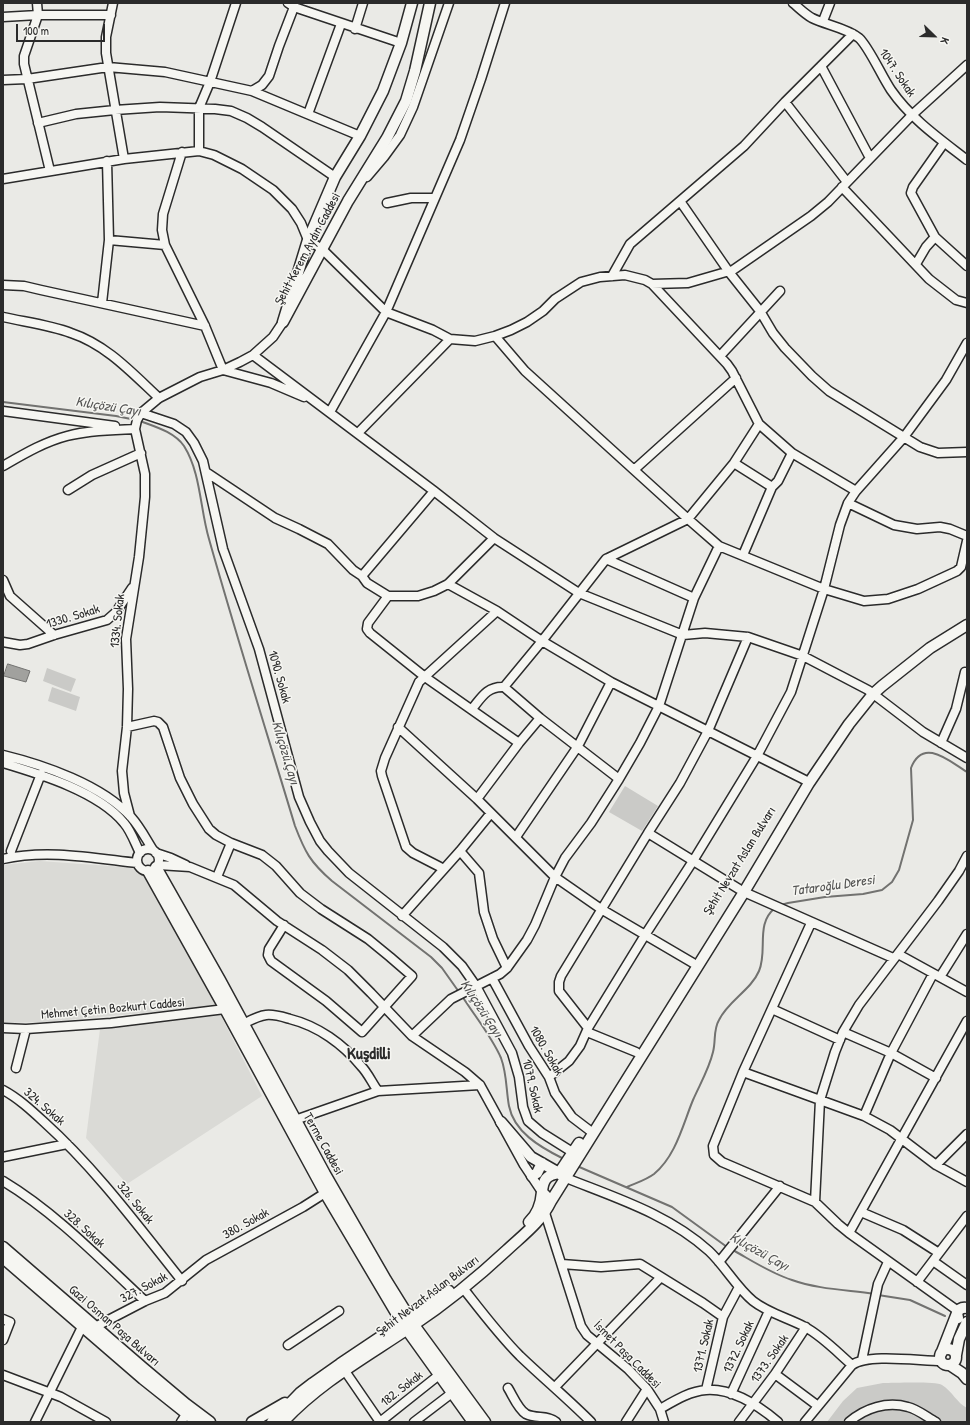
<!DOCTYPE html>
<html>
<head>
<meta charset="utf-8">
<style>
	body { margin:0 }
	#map { position:relative; width:970px; height:1425px; overflow:hidden; background:#eaeae6; font-family:"Patrick Hand",sans-serif }
	canvas { display:block }
	.frame { position:absolute; inset:0; border:4px solid #2b2b2b; pointer-events:none }
	.north { position:absolute; left:914px; top:16px; width:40px; height:40px; -webkit-text-stroke:3px #f6f6f2; paint-order:stroke; rotate:113deg; font-size:11px; font-weight:700; line-height:16px; text-align:center; color:#2b2b2b }
	.north::after { content:''; display:block; margin:auto; width:14px; height:18px; background:#2b2b2b; clip-path:polygon(50% 0,100% 100%,50% 72%,0 100%) }
	.scale { position:absolute; left:16px; top:24px; width:89px; height:18px; box-sizing:border-box; border:2px solid #2b2b2b; border-top:0; padding-left:5px; font-size:12px; line-height:14px; white-space:nowrap; color:#2b2b2b; -webkit-text-stroke:3px #f6f6f2; paint-order:stroke }
</style>
</head>
<body>
<div id="map">
<canvas width="970" height="1425"></canvas>
<div class="frame"></div>
<div class="north">K</div>
<div class="scale">100 m</div>
</div>
<script>
const g = document.querySelector('canvas').getContext('2d');
g.lineJoin = 'round';
function fillPath(path, color) {
  g.fillStyle = color;
  g.fill(path, 'evenodd');
}
function stroke(path, color, width, dash) {
  g.strokeStyle = color;
  g.lineWidth = width;
  g.lineCap = dash ? 'butt' : 'round';
  g.setLineDash(dash || []);
  g.stroke(path);
}
function write(font, color, halo, rows, align = 'center') {
  g.font = font + ' "Patrick Hand",sans-serif';
  g.lineWidth = 3;
  g.setLineDash([]);
  g.textBaseline = 'middle';
  g.strokeStyle = halo;
  g.fillStyle = color;
  for (const [text, x, y, turn = 0] of rows) {
    g.save();
    g.translate(x, y);
    g.rotate((+turn || 0) * Math.PI / 180);
    g.textAlign = isNaN(turn) ? turn : align;
    if (halo) g.strokeText(text, 0, 0);
    g.fillText(text, 0, 0);
    g.restore();
  }
}
const built = new Path2D(`
	M40,861L138,868L146,879L219,1006L46,1022L3,1023V865Z
	M220,1014L262,1096L127,1184L86,1138L100,1029Z`);
const green = new Path2D(`
	M47,668L76,679L71,692L43,681Z
	M52,687L80,697L76,711L48,701Z
	M625,786L658,806L642,831L609,812Z
	M883,1383C893,1383 936,1381 942,1385C952,1391 957,1403 967,1408V1422H827L843,1401L857,1388Z`);
const water = new Path2D(`
	M8,664L30,671L26,682L4,676Z`);
const stream = new Path2D(`
	M3,402L116,416L136,420
	M140,421C156,427 174,432 184,446C201,473 200,509 209,539C236,635 266,730 295,826C305,852 310,862 332,881L431,957L442,968L459,992
	M781,905L788,903L825,897L863,894L882,890L892,882L899,870L913,820L911,768C923,737 949,761 967,772
	M462,996C474,1015 492,1037 501,1058C507,1074 506,1090 509,1106C514,1132 540,1147 562,1158
	M577,1166L672,1207L727,1247
	M627,1187C636,1183 646,1180 654,1174C676,1156 683,1124 693,1100C700,1084 709,1069 713,1052C716,1041 713,1030 719,1020C728,1001 751,990 759,971C768,950 755,924 775,908
	M731,1249C751,1260 770,1273 792,1280C817,1289 847,1290 874,1294
	M878,1295L910,1300L945,1316`);
const minor = new Path2D(`
	M37,3L38,15L24,56V64L50,171
	M113,3L106,37V53L124,159
	M288,3L294,7L401,43
	M793,3C799,8 805,14 812,18C826,25 847,28 859,38C869,47 882,77 891,90C911,119 940,139 967,160
	M3,17L38,15H111
	M823,21L830,3
	M355,29L363,3
	M821,66L870,158
	M3,80L27,79L108,67L165,72L252,91L360,136
	M252,91L262,85L269,76L279,46L294,7
	M785,102L847,182
	M308,114L341,24
	M38,123L76,114L115,110L160,107L215,109L231,111L247,118L262,127L335,177
	M944,143L913,187L911,193L935,237L967,266
	M199,151V108L210,82L236,3
	M182,152L163,214L162,230L165,245L205,326L223,370L271,383L304,397
	M367,177L384,157L400,135L413,107L449,3
	M3,179L124,159L199,151L214,155L242,169L273,190L292,209L301,223L308,240L322,249L386,312L433,330L450,339
	M842,187L929,279L956,300L967,303
	M680,201L729,272L760,311L773,333L785,348L812,376L829,391L920,447L938,453L967,452
	M387,203L411,198H434
	M109,240L165,245
	M916,264L926,247L935,237
	M612,276L630,244L744,146L785,102L853,34
	M3,285L24,286L41,290L205,326
	M102,303L109,240L107,161
	M3,317C25,322 50,325 71,333C107,345 132,373 159,398
	M495,336L525,371L688,519L719,546L824,589L864,601L888,599L918,589L957,571L961,567L967,541
	M253,355L434,491L494,538L579,593L683,635L705,633L748,637L803,656L868,690L923,732L967,758
	M720,356L780,291
	M3,411L115,426
	M330,412L386,312L460,140L481,79L505,3
	M141,413L174,424L186,432L194,443L203,461L223,549L259,649L299,797L310,822L320,841L328,851L349,873L443,947L462,966L476,986L512,1053L519,1077L523,1107L528,1121L542,1133L577,1155
	M759,424L792,453L856,491
	M358,433L450,339L475,341L495,336L511,330L527,322L543,311L555,299L581,282L600,277L625,275L645,280L652,284L688,283L733,270L811,216L828,202L912,115L967,65
	M734,463L772,487L743,555
	M3,466C24,454 44,442 67,436C89,430 113,430 135,429
	M635,469L736,378
	M206,472L275,518L299,529L328,544L353,570L362,576
	M772,487L778,481L792,453
	M68,490L92,475L141,453
	M848,503L894,525L917,529L940,527L950,529L967,536
	M494,538L448,584L434,591L418,596H388L368,623L367,629L370,633L425,677L519,743
	M606,559L694,598
	M3,580L10,596L54,635
	M448,584L497,611L542,641L611,682L805,780
	M388,596L367,583L362,576L434,491
	M3,642L20,645L28,644L54,635L107,620L116,612L132,588
	M504,687L540,718L619,779
	M472,709C481,698 487,686 504,687L542,641L606,559L688,519L734,463L759,424L732,371L727,364L652,284
	M127,727L154,721L158,722L163,727L180,778L193,804L209,829L216,835L231,843L217,877
	M398,727L477,799L555,877L601,909L693,963
	M941,743L956,709L965,672L967,673
	M3,755C44,765 102,785 131,817C140,827 146,839 153,850
	M3,763C40,774 99,792 124,823C131,831 135,843 140,853
	M477,799L519,743L540,718
	M130,816L124,793L122,771L127,727L128,689L126,639L139,557L145,497V474L135,429L137,420L141,413L159,398L200,377L223,370L240,362L253,355L273,337L283,322
	M648,833L739,889
	M516,837L578,746L611,682
	M231,843L262,855L276,866L300,893L321,909L368,939L390,957L412,976L362,1032L326,1001L271,961L268,955L269,949L284,925
	M137 860a11 11 0 1 1 22 0a11 11 0 1 1-22 0Z
	M11,851L41,774
	M460,851L479,873L484,912L493,939L507,968
	M156,853L171,858L186,865
	M3,859C47,849 93,858 137,863
	M158,865L190,867L234,885L277,921L322,950L348,970L371,993L412,1036L465,1072L480,1085L524,1165L542,1192
	M444,869L413,853L406,847L382,776L381,771L385,758L419,682L497,611
	M744,892L893,958
	M402,916L460,851L491,813
	M811,923L743,1072L713,1146L714,1155L722,1162L815,1202L838,1224L849,1233L958,1311
	M898,954L967,992
	M940,977L967,934
	M492,978L529,1046L549,1077L555,1093L572,1117L593,1133
	M772,1009L840,1040
	M243,1024C251,1020 258,1016 266,1015C274,1014 283,1017 290,1019C318,1026 343,1044 361,1066C368,1073 372,1083 378,1091
	M3,1028L26,1029L111,1023L225,1009
	M588,1028L559,991V982L561,976L648,833L680,783L708,731L748,637
	M587,1032L636,1052
	M843,1032L891,1053L936,1078
	M412,1036L451,999L500,974L507,968L527,940L535,925L555,877L565,858L591,823L619,779L640,743L659,706L694,598L719,546
	M16,1068L26,1029
	M743,1072L864,1116L890,1130L936,1165L967,1182
	M549,1077L569,1061L580,1046L588,1028L645,935L693,861L757,756L791,692L824,589L840,525L848,503L856,491L904,437L946,380L967,343
	M3,1090C18,1098 31,1110 44,1122C96,1169 138,1226 182,1281
	M864,1116L891,1053L933,974
	M295,1120L378,1091L480,1085
	M3,1157L67,1144
	M936,1165L967,1134
	M566,1178C616,1198 668,1214 709,1251C725,1266 736,1287 753,1301C768,1313 788,1318 805,1327C822,1336 837,1352 852,1365
	M3,1181C56,1213 100,1259 145,1301
	M815,1202L820,1100L835,1052L843,1032L859,1005L938,901L959,871L967,856
	M861,1212L903,1230L939,1253
	M545,1213L581,1326L587,1335L628,1369L647,1389L660,1409L664,1422
	M849,1233L967,1021
	M933,1261L967,1285
	M719,1262L780,1186
	M562,1264L601,1267L640,1264L661,1277
	M917,1282L967,1216
	M463,1288C481,1311 499,1335 520,1356C543,1378 568,1399 591,1422
	M3,1319L10,1322L3,1340
	M95,1327L145,1301L165,1293L206,1260L303,1207L325,1193
	M288,1345L339,1311
	M862,1360L878,1284L888,1262
	M345,1371L380,1422
	M775,1374L818,1406
	M3,1375L61,1397L106,1422
	M555,1387L661,1277L703,1303L723,1317
	M508,1388C513,1396 518,1409 526,1414C536,1419 548,1415 556,1422
	M706,1390L723,1317L739,1287
	M731,1394L769,1311
	M660,1409C674,1401 690,1391 706,1390C733,1388 759,1406 778,1422
	M35,1422L82,1327
	M181,1422L187,1413
	M380,1422L439,1375
	M414,1422L452,1393
	M626,1422L647,1389
	M739,1422L775,1374L806,1327
	M805,1422L852,1365C868,1353 920,1361 941,1361
	M849,1422C865,1408 887,1401 908,1407C917,1409 927,1417 936,1422`);
const major = new Path2D(`
	M412,3L401,43L383,91L360,136L335,177L308,240L283,322L348,201L387,138L406,101L415,71L430,3
	M156,867L220,980L325,1174L386,1280L414,1325L485,1422
	M148,871L225,1009L325,1193L402,1323L473,1422
	M501,1122L531,1157L559,1173L579,1143
	M532,1176L537,1173L542,1163
	M546,1196L542,1192C543,1180 546,1175 559,1173L561,1175
	M529,1222C538,1214 541,1204 542,1192
	M3,1247L142,1367L186,1404L210,1422
	M3,1258L143,1379L197,1422
	M958,1318L957,1313C959,1309 962,1307 967,1308
	M940 1357a8 8 0 1 1 16 0a8 8 0 1 1-16 0Z
	M941,1354L957,1313
	M956,1355L959,1339L967,1322
	M950,1365L962,1373L967,1379
	M252,1422L285,1403
	M272,1422L300,1393L313,1383L340,1364L449,1291
	M283,1422C320,1382 368,1356 412,1326C445,1304 477,1278 507,1250C523,1235 541,1222 551,1201L744,892L809,783L849,724L873,694L882,686L930,648L967,625`);
const streetNames = [
	["1047. Sokak",897,73,56],
	["Şehit Kerem Aydın Caddesi",308,249,-62],
	["1330. Sokak",73,617,-17],
	["1334. Sokak",118,621,-84],
	["1090. Sokak",279,677,74],
	["Şehit Nevzat Aslan Bulvarı",740,861,-58],
	["Mehmet Çetin Bozkurt Caddesi",113,1009,-5],
	["1080. Sokak",546,1051,60],
	["1079. Sokak",532,1086,77],
	["324. Sokak",44,1107,41],
	["Terme Caddesi",323,1144,61],
	["326. Sokak",135,1203,51],
	["380. Sokak",246,1224,-29],
	["328. Sokak",84,1229,42],
	["327. Sokak",144,1288,-28],
	["Şehit Nevzat Aslan Bulvarı",428,1296,-37],
	["Gazi Osman Paşa Bulvarı",114,1326,41],
	["1371. Sokak",704,1346,-77],
	["1372. Sokak",739,1347,-65],
	["İsmet Paşa Caddesi",627,1355,45],
	["1373. Sokak",770,1359,-55],
	["182. Sokak",402,1389,-38]
];
const waterNames = [
	["Kılıçözü Çayı",108,407,9],
	["Kılıçözü Çayı",285,753,73],
	["Tataroğlu Deresi",833,886,-8],
	["Kılıçözü Çayı",481,1009,57],
	["Kılıçözü Çayı",759,1252,29]
];
const districtNames = [
	["Kuşdilli",369,1054]
];
fillPath(built, '#dadad6');
fillPath(green, '#cacac7');
fillPath(water, '#a1a19e');
stroke(water, '#727270', 1);
stroke(stream, '#727270', 2);
stroke(minor, '#2b2b2b', 11);
stroke(major, '#2b2b2b', 13);
stroke(minor, '#f6f6f2', 8);
stroke(major, '#f6f6f2', 10);
write('13px', '#2b2b2b', '#f6f6f2', streetNames);
write('italic 14px', '#545453', '#f6f6f2', waterNames);
write('bold 17px', '#2b2b2b', '#f6f6f2', districtNames);
</script>
</body>
</html>
